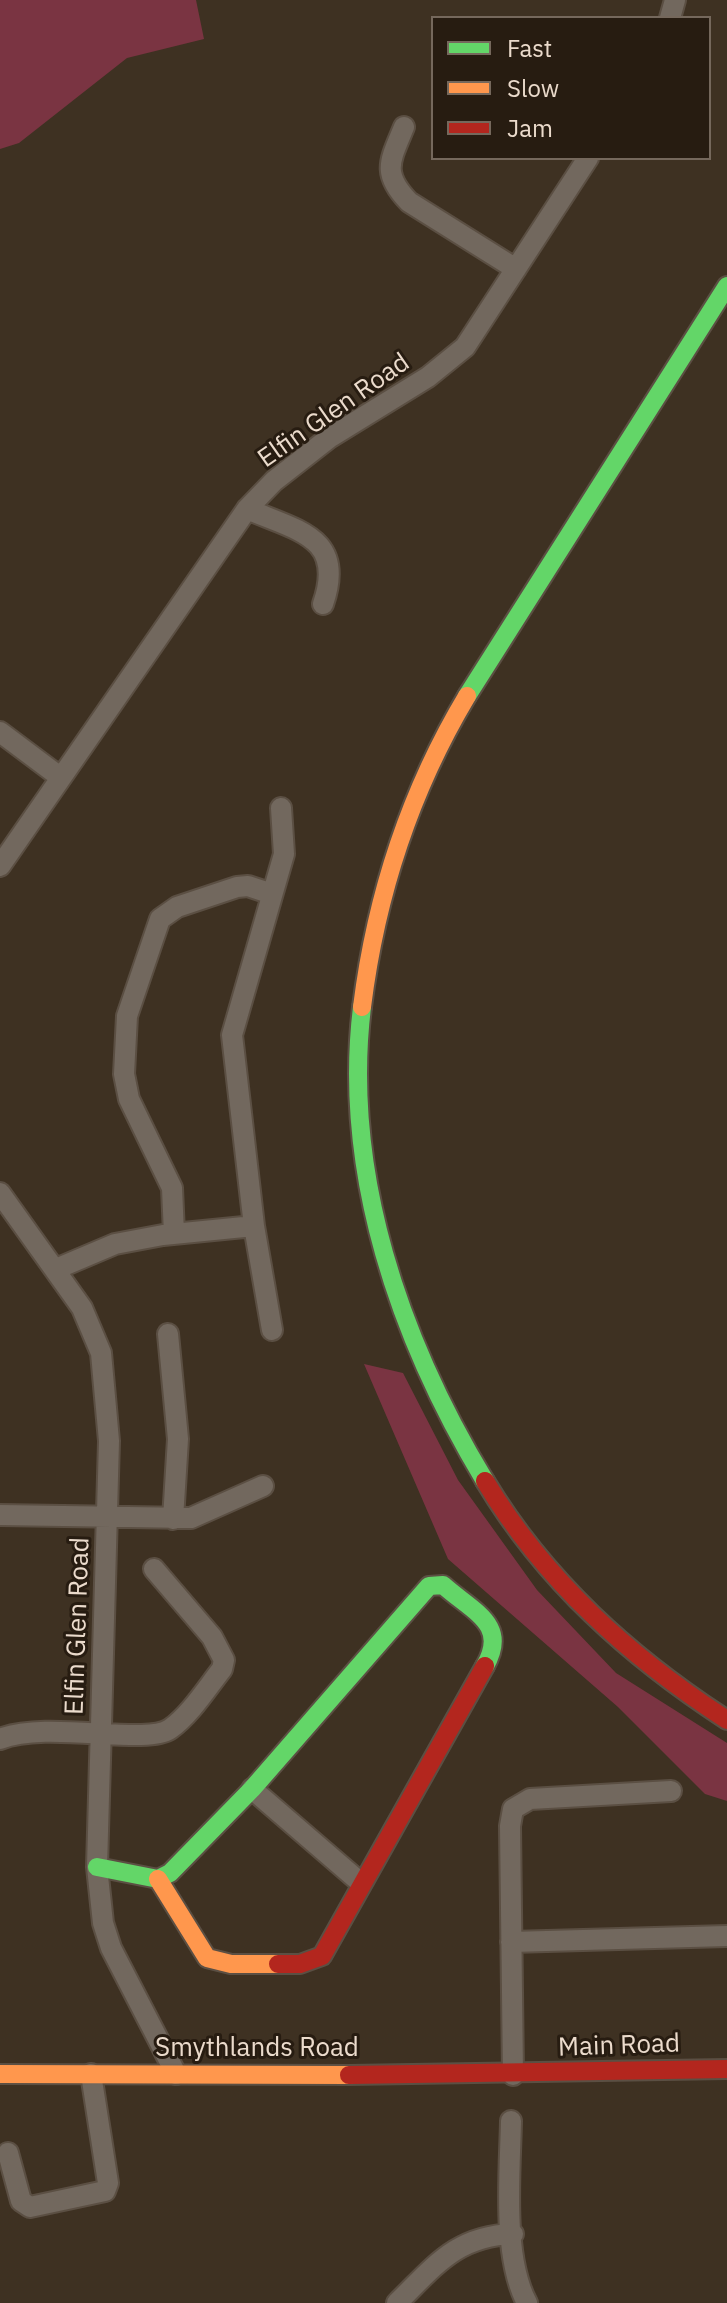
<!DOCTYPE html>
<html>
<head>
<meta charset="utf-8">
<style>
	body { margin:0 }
	#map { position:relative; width:727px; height:2303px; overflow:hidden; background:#3e3122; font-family:"IBM Plex Sans",sans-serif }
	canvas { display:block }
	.legend { position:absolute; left:431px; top:16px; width:280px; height:144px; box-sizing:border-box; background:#271c11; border:2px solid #75685c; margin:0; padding:10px 14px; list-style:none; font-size:24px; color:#ebdbcc }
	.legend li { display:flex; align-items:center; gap:16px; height:40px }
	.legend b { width:40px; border:2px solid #75685c }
</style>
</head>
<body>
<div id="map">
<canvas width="727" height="2303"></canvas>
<ul class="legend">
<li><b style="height:10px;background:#63d668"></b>Fast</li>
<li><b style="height:10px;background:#ff974d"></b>Slow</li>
<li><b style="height:10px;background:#b3261e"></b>Jam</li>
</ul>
</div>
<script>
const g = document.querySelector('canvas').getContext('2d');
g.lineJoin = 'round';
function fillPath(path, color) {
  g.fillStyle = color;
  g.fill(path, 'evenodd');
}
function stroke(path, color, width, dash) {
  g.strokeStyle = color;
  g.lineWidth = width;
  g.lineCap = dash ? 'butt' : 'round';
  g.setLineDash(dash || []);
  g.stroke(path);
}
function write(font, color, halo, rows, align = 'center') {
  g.font = font + ' "IBM Plex Sans",sans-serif';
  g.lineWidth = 6;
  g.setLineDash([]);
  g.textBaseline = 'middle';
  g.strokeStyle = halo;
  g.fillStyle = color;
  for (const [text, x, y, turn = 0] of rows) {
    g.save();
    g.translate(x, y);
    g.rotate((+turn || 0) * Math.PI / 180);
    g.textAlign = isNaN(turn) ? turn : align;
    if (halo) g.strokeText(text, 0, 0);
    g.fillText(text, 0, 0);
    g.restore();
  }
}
const green = new Path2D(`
	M0,0H196L204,39L127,58L19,143L0,149Z
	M364,1364L403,1373L458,1480L537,1590L616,1673L727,1743V1801L705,1794L618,1707L448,1559Z`);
const street = new Path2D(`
	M670,18L675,0
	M404,127C390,161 381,173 409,202L516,269
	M247,509C298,531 346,537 323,604
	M0,732L60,777
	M0,866L247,509L274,481L329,438L428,377L465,347L588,158
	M0,1193L82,1308L101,1353L109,1441L97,1867L103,1923L111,1948L176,2074
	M174,1234L172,1188L129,1099L124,1074L127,1016L160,919L177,907L237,887L248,886L272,894
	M56,1269L115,1244L163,1235L254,1226
	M272,1330L254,1226L232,1035L284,854L281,808
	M168,1334L178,1439L173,1519
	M0,1515L191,1518L263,1486
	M0,1739C47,1720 145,1746 170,1729C190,1715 207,1688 222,1669L224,1660L212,1637L154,1569
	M252,1789L361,1883
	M511,1942L727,1936
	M513,2075L510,1826L513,1809L530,1799L671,1791
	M511,2121C510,2173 502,2256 527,2303
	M8,2153L21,2201L30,2207L105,2191L108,2183L91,2074
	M397,2303C435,2266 456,2236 513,2234`);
const fast = new Path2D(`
	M467,696L727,286
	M362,1007C342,1173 400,1340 485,1481
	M97,1867L158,1879L170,1873L252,1789L429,1586L443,1585C473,1612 509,1624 485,1666`);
const slow = new Path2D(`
	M362,1007C376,895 409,793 467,696
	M158,1879L207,1958L231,1964H278
	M0,2074L349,2075`);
const jam = new Path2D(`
	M485,1481C545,1581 630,1657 727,1720
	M278,1964H300L322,1956L485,1666
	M349,2075L727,2069`);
const streetNames = [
	["Elfin Glen Road",334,411,-35],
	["Elfin Glen Road",78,1626,-88],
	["Main Road",619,2046,-2],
	["Smythlands Road",257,2048]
];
fillPath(green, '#7a3442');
stroke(street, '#5b4f43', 24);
stroke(fast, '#5b4f43', 22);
stroke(slow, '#5b4f43', 22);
stroke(jam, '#5b4f43', 22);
stroke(street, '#72685e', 20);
stroke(fast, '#63d668', 18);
stroke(slow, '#ff974d', 18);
stroke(jam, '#b3261e', 18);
write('26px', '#ebdbcc', '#271c11', streetNames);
</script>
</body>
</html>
